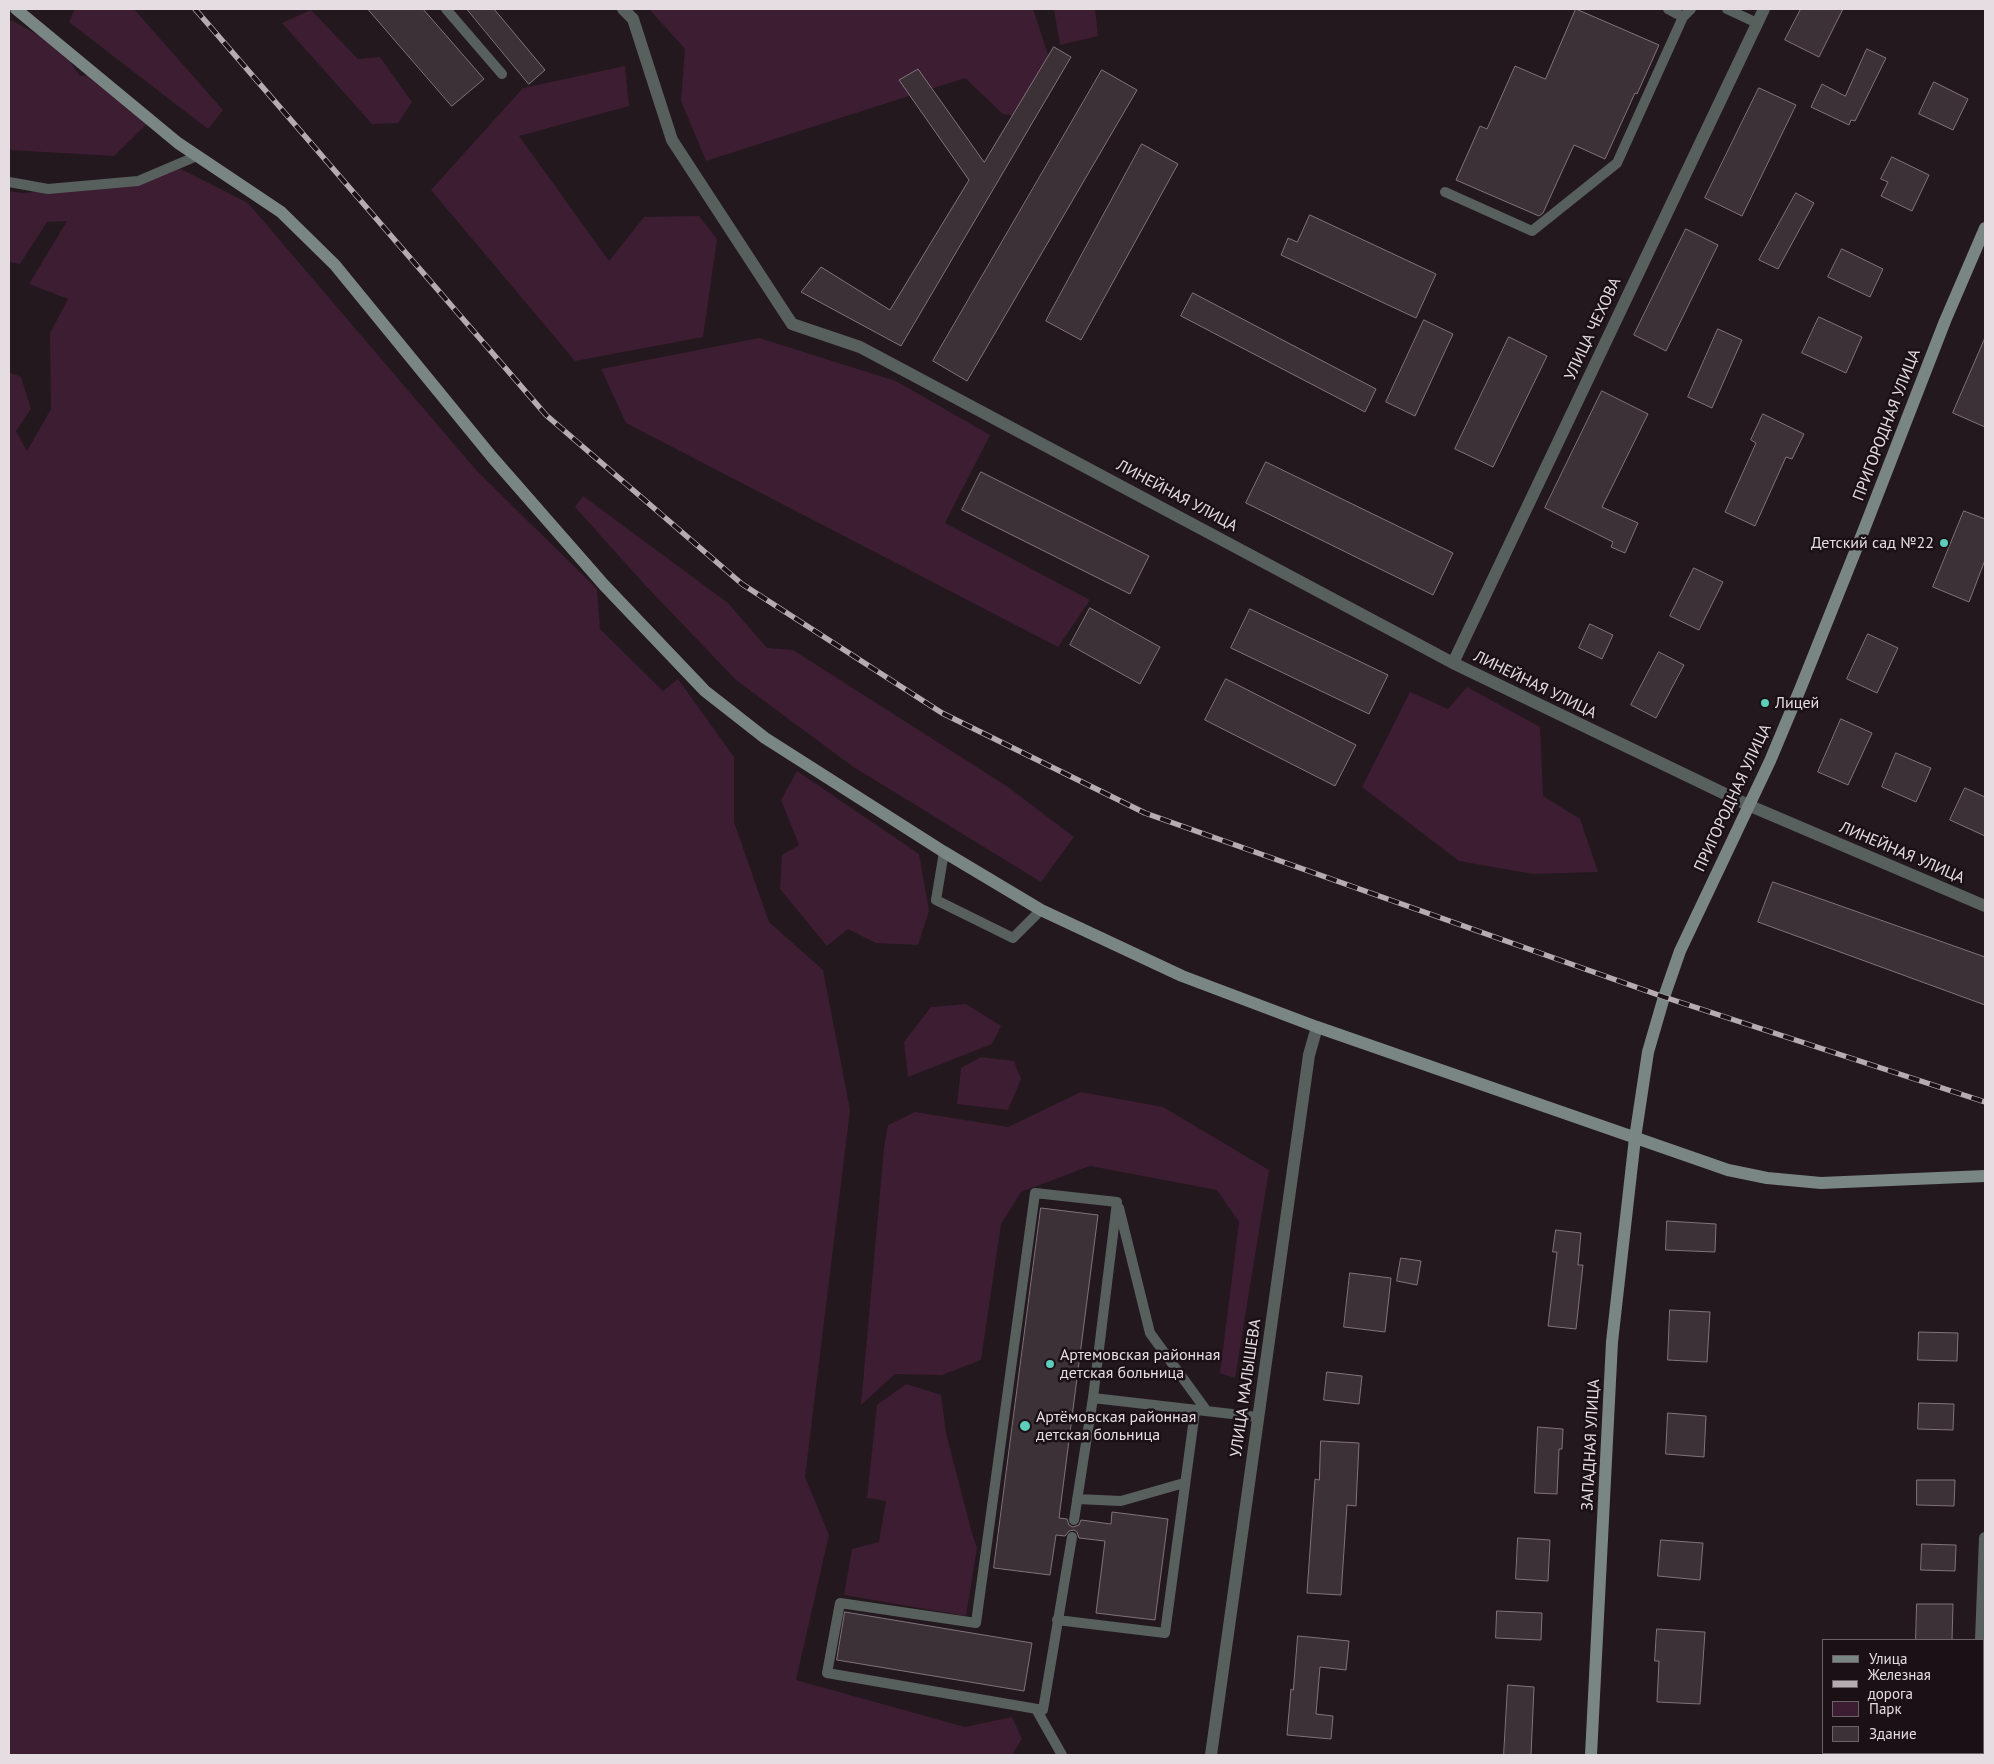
<!DOCTYPE html>
<html>
<head>
<meta charset="utf-8">
<style>
	body { margin:0 }
	#map { position:relative; width:1994px; height:1764px; overflow:hidden; background:#24181f; font-family:"PT Sans",sans-serif }
	canvas { display:block }
	.frame { position:absolute; inset:0; border:10px solid #e5dde1; pointer-events:none }
	.legend { position:absolute; left:1822px; top:1639px; width:162px; height:115px; box-sizing:border-box; background:#1a1016; border:1px solid #6b6267; margin:0; padding:6px 9px; list-style:none; font-size:15px; color:#e5dde1 }
	.legend li { display:flex; align-items:center; gap:10px; height:25px }
	.legend b { width:25px; border:1px solid #6b6267 }
</style>
</head>
<body>
<div id="map">
<canvas width="1994" height="1764"></canvas>
<div class="frame"></div>
<ul class="legend">
<li><b style="height:6px;background:#7a8683"></b>Улица</li>
<li><b style="height:6px;background:#b5acb1"></b>Железная дорога</li>
<li><b style="height:14px;background:#3c1d31"></b>Парк</li>
<li><b style="height:14px;background:#3d3138"></b>Здание</li>
</ul>
</div>
<script>
const g = document.querySelector('canvas').getContext('2d');
g.lineJoin = 'round';
function fillPath(path, color) {
  g.fillStyle = color;
  g.fill(path, 'evenodd');
}
function stroke(path, color, width, dash) {
  g.strokeStyle = color;
  g.lineWidth = width;
  g.lineCap = dash ? 'butt' : 'round';
  g.setLineDash(dash || []);
  g.stroke(path);
}
function write(font, color, halo, rows, align = 'center') {
  g.font = font + ' "PT Sans",sans-serif';
  g.lineWidth = 5;
  g.setLineDash([]);
  g.textBaseline = 'middle';
  g.strokeStyle = halo;
  g.fillStyle = color;
  for (const [text, x, y, turn = 0] of rows) {
    g.save();
    g.translate(x, y);
    g.rotate((+turn || 0) * Math.PI / 180);
    g.textAlign = isNaN(turn) ? turn : align;
    if (halo) g.strokeText(text, 0, 0);
    g.fillText(text, 0, 0);
    g.restore();
  }
}
const green = new Path2D(`
	M75,9H134L223,110L208,129L69,22Z
	M649,9H1033L1050,61L1024,117L1003,114L965,78L706,161L681,101L685,49Z
	M1054,9H1095L1098,36L1060,45Z
	M311,10L358,59L380,57L412,102L398,123L372,124L282,23Z
	M11,20L60,47L80,76L96,74L151,120L114,156L9,150V24Z
	M625,66L629,106L519,136L609,261L644,217L699,216L717,239L703,337L575,361L431,190L523,88Z
	M173,165L248,203L477,471L597,589L600,629L663,691L678,679L734,757V822L769,922L823,970L850,1110L805,1477L829,1535L796,1680L965,1727L1012,1717L1022,1739L1012,1755H9V372L21,377L31,409L16,431L27,451L51,409L50,333L68,299L29,284L67,221L47,222L20,264L9,262V191L21,193L123,186Z
	M759,338L896,381L990,435L945,523L1090,600L1058,647L626,423L601,369Z
	M583,496L728,603L767,648L793,650L1008,787L1074,837L1041,882L852,766L736,680L645,585L575,507Z
	M1467,687L1540,727L1543,796L1580,819L1598,872L1533,874L1459,861L1362,787L1410,692L1448,709Z
	M797,771L919,854L929,911L918,945L876,943L848,929L827,946L780,889L782,855L799,845L781,800Z
	M966,1004L1001,1026L992,1044L908,1077L904,1042L931,1007Z
	M981,1057L1014,1061L1021,1079L1008,1110L957,1104L961,1068Z
	M1081,1092L1163,1107L1269,1170L1235,1378L1220,1373L1239,1222L1217,1190L1090,1166L1021,1192L1001,1224L981,1360L942,1375L895,1374L861,1405L884,1148L888,1125L915,1112L1008,1127Z
	M906,1384L941,1395L946,1433L971,1530L977,1548L966,1616L844,1595L852,1549L879,1542L886,1501L867,1498L877,1405Z`);
const building = new Path2D(`
	M368,9H423L484,79L452,106Z
	M467,9H494L545,70L529,84Z
	M1576,9L1659,45L1637,94L1635,93L1605,159L1574,145L1543,213L1539,216L1456,180L1480,126L1487,129L1515,66L1545,79Z
	M1801,9H1843L1819,57L1785,40Z
	M1054,47L1071,57L901,346L801,292L821,267L890,310L969,180L899,80L918,69L984,162Z
	M1867,49L1886,58L1855,121L1851,120L1849,125L1811,107L1822,84L1845,96Z
	M1102,70L1137,90L967,381L933,361Z
	M1934,82L1968,99L1953,130L1919,114Z
	M1759,88L1796,105L1742,216L1705,198Z
	M1142,144L1178,164L1081,340L1046,321Z
	M1892,157L1929,175L1912,211L1881,196L1888,182L1881,179Z
	M1796,193L1814,203L1778,269L1759,260Z
	M1310,215L1436,274L1416,318L1281,255L1288,238L1297,242Z
	M1686,229L1718,245L1666,351L1634,335Z
	M1842,249L1883,269L1870,297L1828,277Z
	M1193,293L1376,389L1365,412L1181,316Z
	M1819,317L1862,337L1846,373L1802,353Z
	M1424,320L1453,334L1415,416L1386,402Z
	M1718,329L1742,340L1712,408L1688,397Z
	M1509,337L1547,356L1493,467L1455,449Z
	M1985,338V427L1953,413Z
	M1602,391L1648,414L1602,507L1638,523L1625,553L1611,547L1613,542L1545,508Z
	M1763,414L1804,434L1792,459L1786,457L1755,526L1725,512L1756,443L1751,440Z
	M1266,462L1453,553L1433,595L1246,503Z
	M981,472L1149,556L1130,594L962,510Z
	M1964,511L1985,519V560L1969,602L1933,587Z
	M1694,568L1723,582L1699,630L1670,616Z
	M1090,608L1160,647L1140,684L1070,645Z
	M1250,609L1388,675L1369,714L1231,648Z
	M1590,624L1613,635L1602,659L1579,648Z
	M1868,634L1898,648L1877,693L1847,679Z
	M1659,652L1684,665L1656,718L1631,705Z
	M1226,679L1356,745L1335,786L1205,720Z
	M1841,719L1872,733L1848,785L1818,772Z
	M1896,753L1931,768L1916,802L1882,787Z
	M1965,788L1985,797V836L1950,820Z
	M1773,882L1985,957V1005L1758,922Z
	M1041,1208L1098,1215L1059,1518L1067,1519L1069,1525L1073,1527L1079,1525L1081,1520L1111,1524L1112,1512L1168,1519L1155,1620L1096,1613L1105,1541L1079,1538L1077,1532L1074,1530L1069,1531L1065,1536L1056,1535L1050,1575L994,1568Z
	M1667,1221L1716,1224L1715,1252L1666,1250Z
	M1556,1230L1581,1233L1578,1265H1583L1576,1329L1548,1326L1557,1252H1553Z
	M1401,1258L1421,1261L1417,1285L1397,1281Z
	M1350,1273L1391,1278L1385,1332L1344,1327Z
	M1670,1310L1710,1312L1707,1362L1668,1360Z
	M1919,1332L1958,1333L1957,1361L1918,1360Z
	M1327,1372L1362,1376L1359,1404L1324,1400Z
	M1919,1403L1954,1404L1953,1430L1918,1429Z
	M1668,1413L1706,1416L1704,1457L1666,1454Z
	M1538,1427L1563,1429L1562,1449H1559L1557,1494L1535,1493Z
	M1321,1441L1359,1443L1356,1506L1347,1505L1341,1595L1307,1593L1315,1479L1319,1480Z
	M1917,1480H1955L1954,1506L1917,1505Z
	M1518,1538L1550,1540L1548,1581L1516,1579Z
	M1661,1540L1703,1543L1700,1580L1658,1576Z
	M1922,1544L1956,1545L1955,1571L1921,1570Z
	M1917,1604H1953L1952,1640H1916Z
	M1497,1611L1542,1613L1541,1640L1496,1638Z
	M845,1612L1032,1643L1024,1691L837,1660Z
	M1657,1629L1705,1632L1700,1704L1657,1702L1659,1661H1655Z
	M1298,1636L1349,1641L1346,1670L1320,1667L1316,1714L1333,1716L1331,1739L1287,1735L1291,1689L1293,1690Z
	M1508,1685L1534,1687L1531,1755H1504Z`);
const lane = new Path2D(`
	M446,9L502,74
	M1668,9L1683,17
	M1727,9L1757,23
	M9,182L48,189L138,181L197,156
	M1445,192L1532,231L1617,163L1683,17L1691,9
	M944,852L936,900L1013,938L1041,910
	M1119,1208L1150,1333L1206,1410
	M1077,1499L1121,1501L1184,1483
	M1074,1520L1093,1398L1258,1417
	M1072,1537L1043,1710L827,1673L840,1603L976,1623L1035,1193L1117,1202L1093,1398
	M1057,1620L1165,1633L1195,1411
	M1036,1709L1062,1755`);
const street = new Path2D(`
	M623,9L633,19L672,140L792,324L860,347L1453,663L1748,805L1985,906
	M1453,663L1764,9
	M1981,1640L1985,1538
	M1211,1755L1309,1055L1317,1027
	M1977,1755V1753`);
const secondary = new Path2D(`
	M16,9L178,143L281,212L335,265L492,457L604,585L705,691L765,738L944,852L1041,910L1182,976L1317,1027L1728,1170L1767,1178L1821,1183L1985,1176
	M1591,1755L1612,1342L1635,1138L1648,1052L1664,997L1680,951L1770,761L1801,687L1863,532L1945,321L1985,228`);
const rail = new Path2D(`
	M195,9L546,415L742,584L942,713L1145,813L1664,997L1985,1102`);
const markers = [
	[1944,543,5,"#5cceba"],
	[1765,703,5,"#5cceba"],
	[1050,1364,5,"#5cceba"],
	[1025,1426,6,"#5cceba"]
];
const streetNames = [
	["УЛИЦА ЧЕХОВА",1593,329,-65],
	["ПРИГОРОДНАЯ УЛИЦА",1887,425,-69],
	["ЛИНЕЙНАЯ УЛИЦА",1177,496,28],
	["ЛИНЕЙНАЯ УЛИЦА",1535,685,26],
	["ПРИГОРОДНАЯ УЛИЦА",1733,798,-65],
	["ЛИНЕЙНАЯ УЛИЦА",1902,853,23],
	["УЛИЦА МАЛЫШЕВА",1246,1388,-82],
	["ЗАПАДНАЯ УЛИЦА",1591,1445,-87]
];
const poiNames = [
	["Детский сад №22",1934,543,"right"],
	["Лицей",1775,703],
	["Артемовская районная",1060,1355],
	["детская больница",1060,1373],
	["Артёмовская районная",1036,1417],
	["детская больница",1036,1435]
];
fillPath(green, '#3c1d31');
fillPath(building, '#3d3138');
stroke(building, '#81727b', 1);
stroke(lane, '#58605e', 10);
stroke(street, '#58605e', 12);
stroke(secondary, '#7a8683', 12);
stroke(rail, '#b5acb1', 5.5);
stroke(rail, '#1a1016', 4, [11]);
for (const [x, y, r, color] of markers) {
  const dot = new Path2D();
  dot.arc(x, y, r, 0, 2 * Math.PI);
  g.fillStyle = color;
  g.fill(dot);
  stroke(dot, '#1a1016', 2);
}
write('16px', '#e5dde1', '#1a1016', streetNames);
write('16px', '#e5dde1', '#1a1016', poiNames, 'left');
</script>
</body>
</html>
